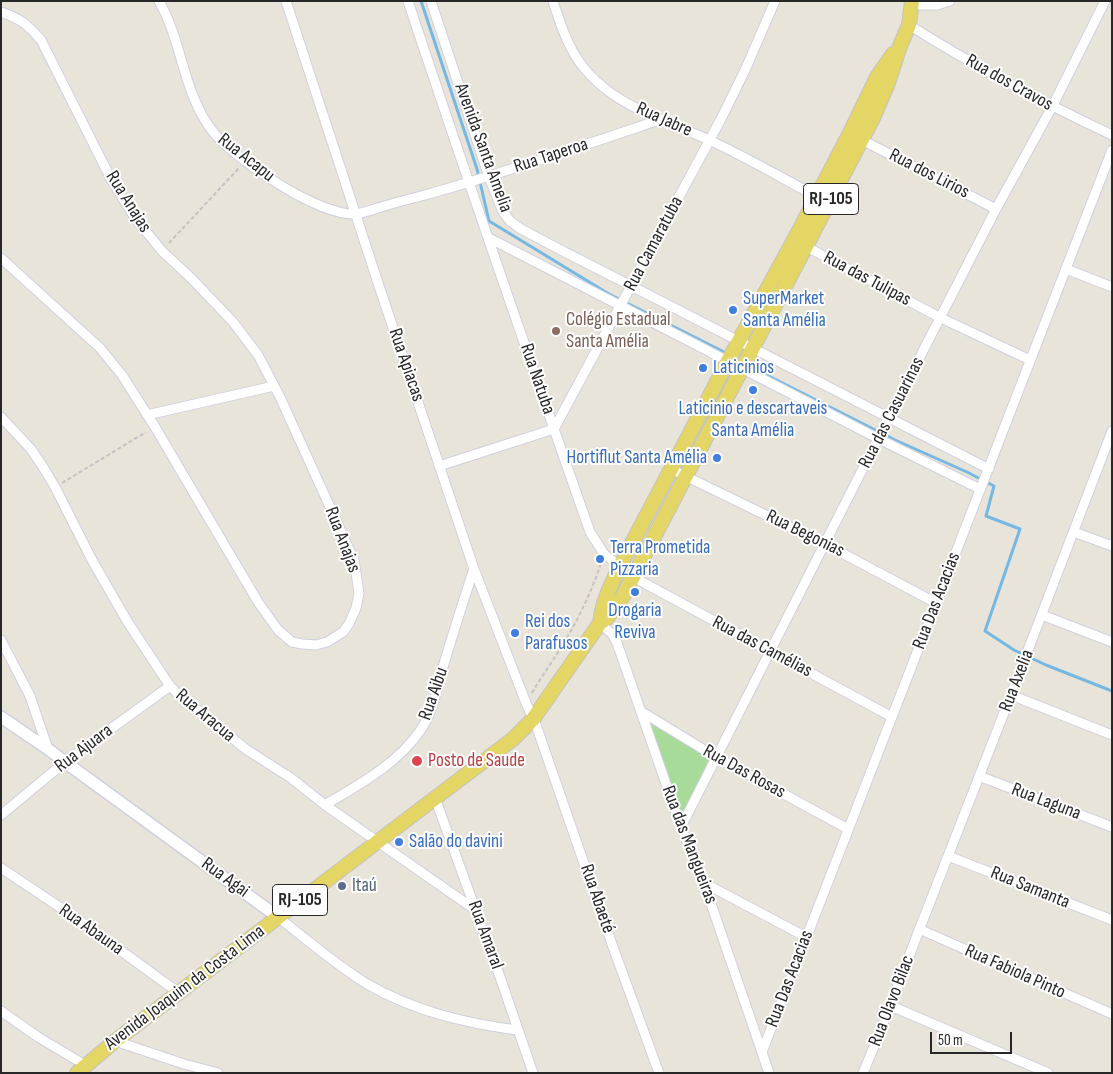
<!DOCTYPE html>
<html>
<head>
<meta charset="utf-8">
<style>
	body { margin:0 }
	#map { position:relative; width:1113px; height:1074px; overflow:hidden; background:#e9e4da; font-family:"Sofia Sans Condensed",sans-serif }
	canvas { display:block }
	.frame { position:absolute; inset:0; border:2px solid #272727; pointer-events:none }
	.scale { position:absolute; left:930px; top:1032px; width:82px; height:22px; box-sizing:border-box; border:2px solid #272727; border-top:0; padding-left:6px; font-size:15px; line-height:18px; white-space:nowrap; color:#272727; -webkit-text-stroke:4px #fff; paint-order:stroke }
</style>
</head>
<body>
<div id="map">
<canvas width="1113" height="1074"></canvas>
<div class="frame"></div>
<div class="scale">50 m</div>
</div>
<script>
const g = document.querySelector('canvas').getContext('2d');
g.lineJoin = 'round';
function fillPath(path, color) {
  g.fillStyle = color;
  g.fill(path, 'evenodd');
}
function stroke(path, color, width, dash) {
  g.strokeStyle = color;
  g.lineWidth = width;
  g.lineCap = dash ? 'butt' : 'round';
  g.setLineDash(dash || []);
  g.stroke(path);
}
function write(font, color, halo, rows, align = 'center') {
  g.font = font + ' "Sofia Sans Condensed",sans-serif';
  g.lineWidth = 4;
  g.setLineDash([]);
  g.textBaseline = 'middle';
  g.strokeStyle = halo;
  g.fillStyle = color;
  for (const [text, x, y, turn = 0] of rows) {
    g.save();
    g.translate(x, y);
    g.rotate((+turn || 0) * Math.PI / 180);
    g.textAlign = isNaN(turn) ? turn : align;
    if (halo) g.strokeText(text, 0, 0);
    g.fillText(text, 0, 0);
    g.restore();
  }
}
const green = new Path2D(`
	M644,720L715,758L680,825Z`);
const stream = new Path2D(`
	M421,1L477,169L489,221L609,294L728,354
	M747,365L895,440L967,472L994,486L986,516L1020,529L985,631L1014,650L1046,665L1112,691`);
const path = new Path2D(`
	M169,243L239,168
	M62,483L146,432
	M532,693C538,682 546,671 553,660C573,630 590,597 601,563`);
const minor = new Path2D(`
	M159,1C183,43 183,95 214,133C237,161 319,216 356,214C363,213 371,210 378,208C394,203 409,199 425,195C504,173 582,146 659,120
	M286,1L380,289L474,569L526,703L536,725L613,947L659,1073
	M408,1C467,179 528,355 590,532L604,554L620,566
	M431,1L489,177L503,212L510,221L521,229L557,248L989,469
	M553,1C558,17 563,33 571,48C598,101 657,117 707,139C744,156 780,177 816,196
	M912,5H937L950,1
	M1,12C21,19 27,24 41,40L111,179L135,218L162,251L192,279L233,322L258,355L280,397L354,560L359,593L356,608L349,624L343,632L327,642L316,645L302,644L292,642L278,630L258,602L155,427L122,375L100,348L1,258
	M909,25C974,66 1042,102 1112,135
	M862,140L996,209
	M489,238L879,439L980,489
	M803,245L941,318L1030,360
	M1066,269L1112,287
	M147,415L274,386
	M1,417L31,449L43,467L55,487L92,560L127,621L170,686L181,697L247,750L291,778L325,805L477,911
	M439,466L554,429L722,117L746,68L775,1
	M671,469L825,544L936,603
	M1074,532L1112,546
	M633,577L892,717
	M1042,615L1112,642
	M600,623L612,634L617,643L681,827L704,883L769,1073
	M1,640L30,696L48,749
	M1011,695L1112,735
	M642,712L716,757L848,829
	M979,776L1112,827
	M435,798L499,974L533,1073
	M325,805C360,784 396,765 420,731C433,713 437,688 443,667C453,634 463,601 474,569
	M1,815L65,762L170,686
	M681,827L889,417L996,209L1052,107L1105,1
	M948,856L1112,920
	M1,868L76,918L179,993
	M704,883L806,937
	M278,917C307,940 336,965 367,984C414,1011 464,1023 517,1030
	M919,929L1112,1014
	M891,1006L1048,1073
	M1,1011L38,1037L85,1065
	M115,1041L184,1064L218,1073
	M762,1052L1112,150
	M863,1073C888,1014 909,955 932,897C993,742 1053,587 1112,431`);
const tertiary = new Path2D(`
	M1,717L48,749L65,762L278,917`);
const primary = new Path2D(`
	M600,623C602,602 611,585 620,566L728,361L794,240L850,133L877,77L893,54
	M77,1073L115,1041L513,739L533,719L600,623L607,618L622,598L873,118L888,83L900,46L909,25L912,1`);
const markers = [
	[733,310,5,"#3f7fe0"],
	[556,331,5,"#8d6e63"],
	[703,368,5,"#3f7fe0"],
	[753,390,5,"#3f7fe0"],
	[717,458,5,"#3f7fe0"],
	[600,559,5,"#3f7fe0"],
	[635,592,5,"#3f7fe0"],
	[515,633,5,"#3f7fe0"],
	[417,761,6,"#e0444e"],
	[399,842,5,"#3f7fe0"],
	[342,886,5,"#5c6f8a"]
];
const shields = [
	[831,199,55],
	[300,900,55]
];
const shieldNames = [
	["RJ-105",831,199],
	["RJ-105",300,900]
];
const streetNames = [
	["Rua dos Cravos",1009,83,29],
	["Rua Jabre",664,120,24],
	["Avenida Santa Amelia",483,148,70],
	["Rua Taperoa",551,156,-18],
	["Rua Acapu",246,158,38],
	["Rua dos Lirios",929,174,27],
	["Rua Anajas",128,202,58],
	["Rua Camaratuba",654,244,-62],
	["Rua das Tulipas",867,279,28],
	["Rua Apiacas",406,365,71],
	["Rua Natuba",537,379,71],
	["Rua das Casuarinas",892,413,-63],
	["Rua Begonias",805,534,26],
	["Rua Anajas",342,540,69],
	["Rua Das Acacias",937,601,-69],
	["Rua das Camélias",762,647,28],
	["Rua Axelia",1017,681,-69],
	["Rua Aibu",434,694,-71],
	["Rua Aracua",205,716,40],
	["Rua Ajuara",84,749,-37],
	["Rua Das Rosas",744,772,29],
	["Rua Laguna",1046,802,21],
	["Rua das Mangueiras",689,845,69],
	["Rua Agai",225,878,36],
	["Rua Samanta",1030,888,22],
	["Rua Abaeté",597,899,71],
	["Rua Abauna",91,930,35],
	["Rua Amaral",485,935,70],
	["Rua Fabiola Pinto",1015,972,24],
	["Rua Das Acacias",790,979,-69],
	["Avenida Joaquim da Costa Lima",185,988,-37],
	["Rua Olavo Bilac",892,1001,-69]
];
const shopNames = [
	["SuperMarket",743,299],
	["Santa Amélia",743,321],
	["Laticinios",713,368],
	["Laticinio e descartaveis",753,409,"center"],
	["Santa Amélia",753,431,"center"],
	["Hortiflut Santa Amélia",707,458,"right"],
	["Terra Prometida",610,548],
	["Pizzaria",610,570],
	["Drogaria",635,611,"center"],
	["Reviva",635,633,"center"],
	["Rei dos",525,622],
	["Parafusos",525,644],
	["Salão do davini",409,842]
];
const educationNames = [
	["Colégio Estadual",566,320],
	["Santa Amélia",566,342]
];
const healthNames = [
	["Posto de Saude",428,761]
];
const serviceNames = [
	["Itaú",352,886]
];
fillPath(green, '#a8db9a');
stroke(stream, '#74b8e3', 3);
stroke(minor, '#cfd0df', 11);
stroke(tertiary, '#cfd0df', 14);
stroke(primary, '#c3c3c3', 16);
stroke(path, '#c3c3c3', 2, [4, 2.5]);
stroke(minor, '#fff', 9);
stroke(tertiary, '#fff', 11);
stroke(primary, '#e3d664', 14);
for (const [x, y, r, color] of markers) {
  const dot = new Path2D();
  dot.arc(x, y, r, 0, 2 * Math.PI);
  g.fillStyle = color;
  g.fill(dot);
  stroke(dot, '#fff', 2);
}
for (const [x, y, w] of shields) {
  const box = new Path2D();
  box.roundRect(x - w / 2, y - 15.5, w, 31, 4);
  g.fillStyle = '#fff';
  g.fill(box);
  stroke(box, '#272727', 1);
}
write('bold 18px', '#272727', null, shieldNames);
write('19px', '#272727', '#fff', streetNames);
write('19px', '#366cbe', '#fff', shopNames, 'left');
write('19px', '#785e54', '#fff', educationNames, 'left');
write('19px', '#be3a42', '#fff', healthNames, 'left');
write('19px', '#4e5e75', '#fff', serviceNames, 'left');
</script>
</body>
</html>
